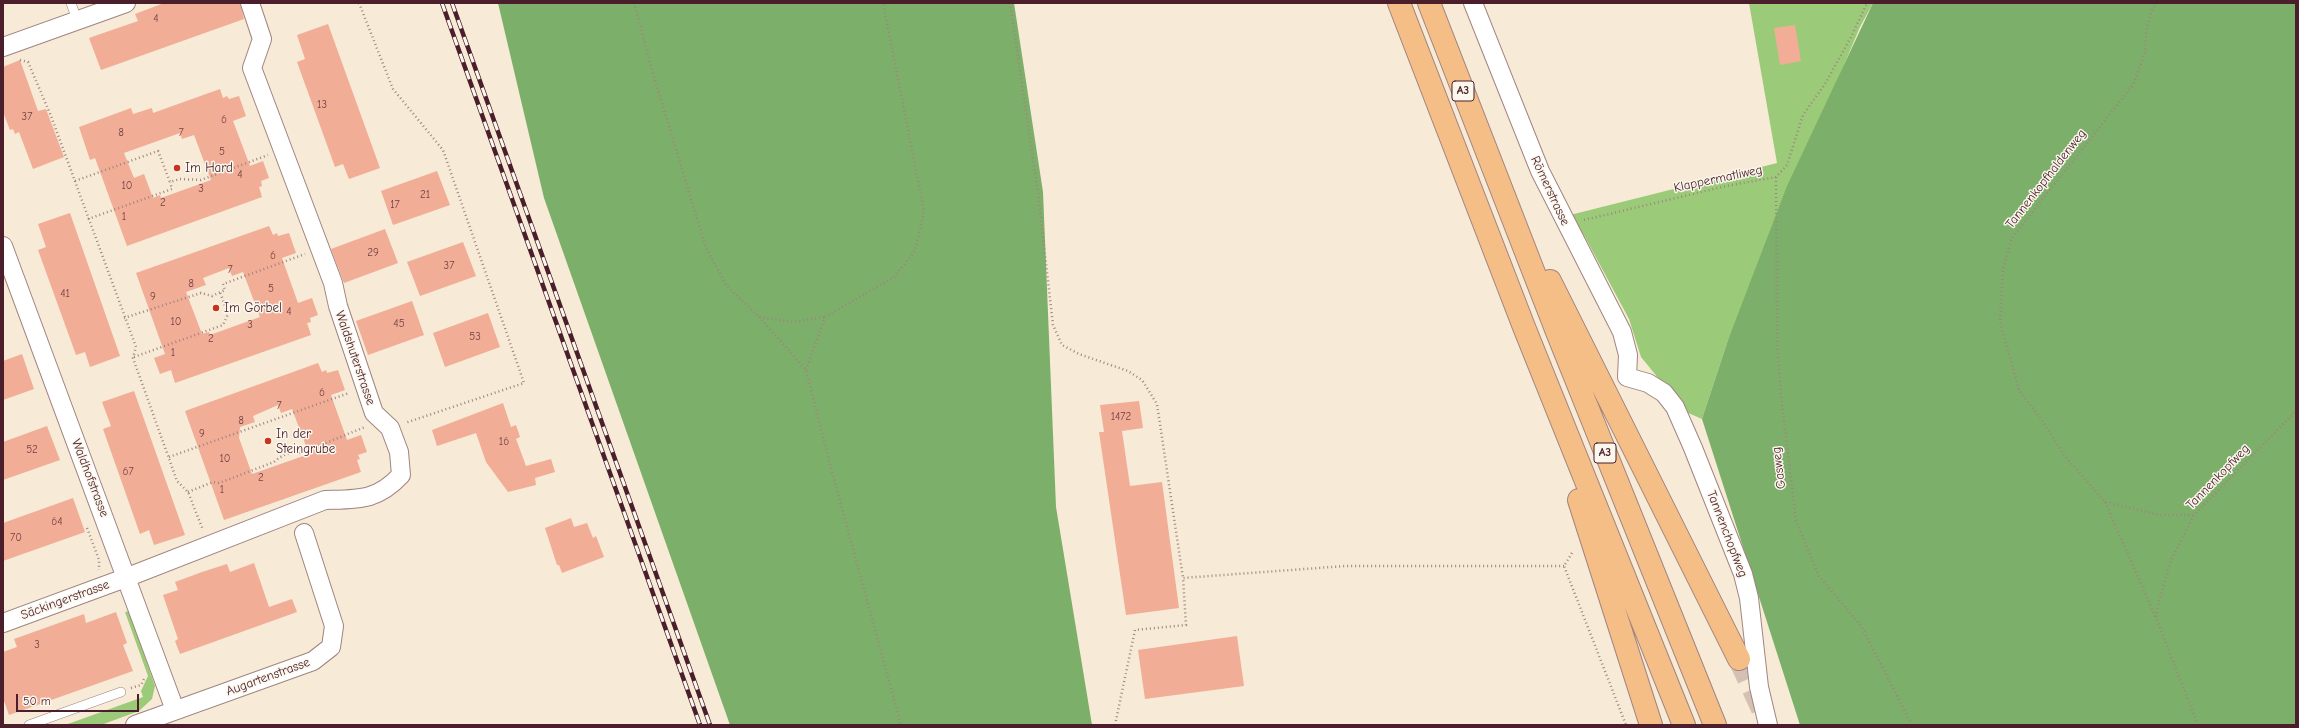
<!DOCTYPE html>
<html>
<head>
<meta charset="utf-8">
<style>
	body { margin:0 }
	#map { position:relative; width:2299px; height:728px; overflow:hidden; background:#f7ead6; font-family:"Comic Neue",sans-serif }
	canvas { display:block }
	.frame { position:absolute; inset:0; border:4px solid #4a1f2b; pointer-events:none }
	.scale { position:absolute; left:16px; top:694px; width:123px; height:18px; box-sizing:border-box; border:2px solid #4a1f2b; border-top:0; padding-left:5px; font-size:12px; line-height:14px; white-space:nowrap; color:#4a1f2b; -webkit-text-stroke:3px #fbf7ec; paint-order:stroke }
</style>
</head>
<body>
<div id="map">
<canvas width="2299" height="728"></canvas>
<div class="frame"></div>
<div class="scale">50 m</div>
</div>
<script>
const g = document.querySelector('canvas').getContext('2d');
g.lineJoin = 'round';
function fillPath(path, color) {
  g.fillStyle = color;
  g.fill(path, 'evenodd');
}
function stroke(path, color, width, dash) {
  g.strokeStyle = color;
  g.lineWidth = width;
  g.lineCap = dash ? 'butt' : 'round';
  g.setLineDash(dash || []);
  g.stroke(path);
}
function write(font, color, halo, rows, align = 'center') {
  g.font = font + ' "Comic Neue",sans-serif';
  g.lineWidth = 3;
  g.setLineDash([]);
  g.textBaseline = 'middle';
  g.strokeStyle = halo;
  g.fillStyle = color;
  for (const [text, x, y, turn = 0] of rows) {
    g.save();
    g.translate(x, y);
    g.rotate((+turn || 0) * Math.PI / 180);
    g.textAlign = isNaN(turn) ? turn : align;
    if (halo) g.strokeText(text, 0, 0);
    g.fillText(text, 0, 0);
    g.restore();
  }
}
const green = new Path2D(`
	M1749,3H1873L1860,27L1728,340L1702,419L1686,412L1641,357L1629,319L1585,237L1570,215L1777,163Z
	M129,611L155,686L152,699L139,711L101,725H65L143,697L141,691L148,676L125,612Z`);
const forest = new Path2D(`
	M498,3H1014L1043,192L1056,507L1092,725H730L544,198Z
	M1873,3H2296V725H1800L1702,419L1728,340L1787,186Z`);
const building = new Path2D(`
	M164,3H240L244,19L101,70L89,38L138,21L135,14Z
	M328,24L380,168L349,179L343,164L335,167L297,62L305,59L297,35Z
	M1795,25L1801,61L1780,65L1774,28Z
	M20,60L38,111L46,109L64,157L33,169L19,132L15,134L13,129L10,130L3,112V67Z
	M220,89L223,98L227,96L229,99L239,96L246,116L233,121L250,166L263,161L269,178L261,181L262,186L259,187L262,197L127,246L95,158L90,160L79,127L131,108L133,114L152,108L153,113ZM180,133L182,139L194,135L211,180L161,198L160,195L153,198L144,174L134,178L124,153Z
	M437,171L450,205L393,225L381,191Z
	M70,213L120,356L90,367L85,352L76,355L38,250L46,247L38,224Z
	M269,226L273,235L277,233L278,236L289,233L296,253L282,258L298,303L312,298L318,315L310,318L311,322L307,323L311,335L175,383L171,370L160,374L154,358L165,354L136,273ZM229,268L232,276L243,272L260,317L210,335L209,332L202,334L186,292L206,285L203,278Z
	M385,229L398,263L344,283L331,249Z
	M463,242L476,276L420,296L407,262Z
	M412,301L424,335L368,355L356,321Z
	M488,313L500,347L445,367L433,333Z
	M22,354L34,389L3,400V361Z
	M318,363L322,372L326,370L327,373L338,370L345,390L331,395L347,440L361,435L367,452L358,455L360,459L357,460L361,472L224,520L185,411ZM278,405L281,413L292,409L309,454L252,474L239,438L240,427L255,422L253,416Z
	M134,391L185,535L154,545L149,530L140,534L103,429L111,426L102,402Z
	M1139,401L1143,428L1122,431L1130,486L1162,482L1179,608L1126,615L1099,432H1104L1100,405Z
	M503,403L511,427L516,425L520,437L516,439L526,466L551,459L555,472L535,478L536,485L508,492L486,462L476,433L437,446L432,430Z
	M47,426L60,460L3,480V442Z
	M73,498L85,532L3,561V523Z
	M571,518L574,527L587,523L593,538L596,536L604,557L562,573L559,565H557L545,528Z
	M254,563L269,607L292,599L297,612L180,654L175,641L178,639L163,595L178,590L175,582L202,572L227,564L230,572Z
	M116,612L127,643L123,645L133,671L9,715L3,698V652L17,647L14,639L84,614L86,623Z
	M1237,636L1244,686L1145,699L1138,650Z`);
const highwayTunnel = new Path2D(`
	M1739,659L1762,709`);
const path = new Path2D(`
	M359,3L393,89L443,150L524,383L405,423
	M634,3L654,77L706,248L726,285L759,317L793,322L825,317
	M1010,3L1038,193L1053,325L1062,345L1079,354L1128,371L1142,380L1157,404L1183,578
	M2157,3L2151,12L2146,32L2145,53L2133,85L2012,238L2003,269L2000,322L2019,390L2043,422L2064,455L2105,502L2159,515H2194
	M20,60L28,62L51,116L136,347L133,358L177,481L188,492L203,530
	M1776,177L1777,338L1781,396L1796,520L1819,576L1861,626L1912,725
	M75,181L158,151L170,182L180,179L201,180L268,155
	M88,219L172,189L170,182
	M1584,220L1726,186L1776,177L1787,165L1803,115L1825,84L1852,35L1867,3
	M759,317L806,370L831,468L901,725
	M124,318L201,293L212,296L225,290L223,284L305,254
	M134,357L223,325L228,314L220,292
	M806,370L825,317L894,277L915,251L924,211L883,3
	M169,457L349,393
	M188,492L213,482L219,483L274,462C282,455 290,451 301,453L365,427
	M2105,502L2156,618
	M87,528L99,560V570
	M1572,553L1564,566L1626,725
	M131,688L141,685L145,677
	M1115,725L1135,630L1186,625L1183,578L1345,566H1564
	M2198,725L2156,618L2159,601L2171,560L2194,515L2296,411`);
const lane = new Path2D(`
	M71,3L77,20
	M29,725L121,692`);
const street = new Path2D(`
	M1473,3L1540,171L1622,332L1628,355L1627,377L1648,383L1664,393L1675,407L1693,448L1743,574L1749,598L1759,687L1768,725
	M3,47L126,3
	M3,246L175,710
	M3,623L128,577L325,500C358,499 377,501 401,475L399,452L390,428L374,413L338,306L333,283L252,68L262,39L250,3
	M135,725L313,661L331,647L334,626L304,533`);
const highway = new Path2D(`
	M1399,3L1524,327L1684,725
	M1429,3L1557,332L1715,725
	M1550,281L1739,659
	M1579,500L1651,725`);
const rail = new Path2D(`
	M442,3L700,725
	M452,3L710,725`);
const markers = [
	[177,168,4,"#c8321e"],
	[216,308,4,"#c8321e"],
	[268,441,4,"#c8321e"]
];
const numberNames = [
	["4",156,19],
	["13",322,105],
	["37",27,117],
	["6",224,120],
	["8",121,133],
	["7",181,133],
	["5",222,152],
	["4",240,175],
	["10",127,186],
	["3",201,189],
	["21",425,195],
	["2",163,203],
	["17",395,205],
	["1",124,217],
	["29",373,253],
	["6",273,256],
	["37",449,266],
	["7",230,270],
	["8",191,284],
	["5",271,289],
	["41",65,294],
	["9",153,297],
	["4",289,312],
	["10",176,322],
	["45",399,324],
	["3",250,325],
	["53",475,337],
	["2",211,339],
	["1",173,353],
	["6",322,393],
	["7",279,406],
	["1472",1121,417],
	["8",241,421],
	["9",202,434],
	["16",504,442],
	["52",32,450],
	["10",225,459],
	["67",128,472],
	["2",261,478],
	["1",222,490],
	["64",57,522],
	["70",16,538],
	["3",37,645]
];
const shields = [
	[1463,91,22],
	[1605,453,22]
];
const shieldNames = [
	["A3",1463,91],
	["A3",1605,453]
];
const poiNames = [
	["Im Hard",185,168],
	["Im Görbel",224,308],
	["In der",276,434],
	["Steingrube",276,449]
];
const streetNames = [
	["Klappermatliweg",1718,179,-12],
	["Tannenkopfhaldenweg",2046,179,-52],
	["Römerstrasse",1550,191,65],
	["Waldshuterstrasse",355,358,71],
	["Gasweg",1779,468,-97],
	["Tannenkopfweg",2218,477,-46],
	["Waldhofstrasse",90,478,69],
	["Tannenchopfweg",1727,534,69],
	["Säckingerstrasse",65,600,-20],
	["Augartenstrasse",268,677,-20]
];
fillPath(green, '#9bcb79');
fillPath(forest, '#7caf69');
fillPath(building, '#f1ad96');
stroke(highwayTunnel, '#d4c1b4', 22, [22, 11]);
stroke(lane, '#a08480', 10);
stroke(street, '#a08480', 20);
stroke(highway, '#a08480', 24);
stroke(path, '#a08480', 2.5, [1, 3]);
stroke(lane, '#fff', 9);
stroke(street, '#fff', 18);
stroke(highway, '#f6be87', 22);
stroke(rail, '#4a1f2b', 4.5);
stroke(rail, '#fbf7ec', 3, [9]);
for (const [x, y, r, color] of markers) {
  const dot = new Path2D();
  dot.arc(x, y, r, 0, 2 * Math.PI);
  g.fillStyle = color;
  g.fill(dot);
  stroke(dot, '#fbf7ec', 1.5);
}
write('11px', '#744246', null, numberNames);
for (const [x, y, w] of shields) {
  const box = new Path2D();
  box.roundRect(x - w / 2, y - 10, w, 20, 3);
  g.fillStyle = '#fbf7ec';
  g.fill(box);
  stroke(box, '#4a1f2b', 1);
}
write('bold 12px', '#4a1f2b', null, shieldNames);
write('13px', '#4a1f2b', '#fbf7ec', poiNames, 'left');
write('13px', '#4a1f2b', '#fbf7ec', streetNames);
</script>
</body>
</html>
